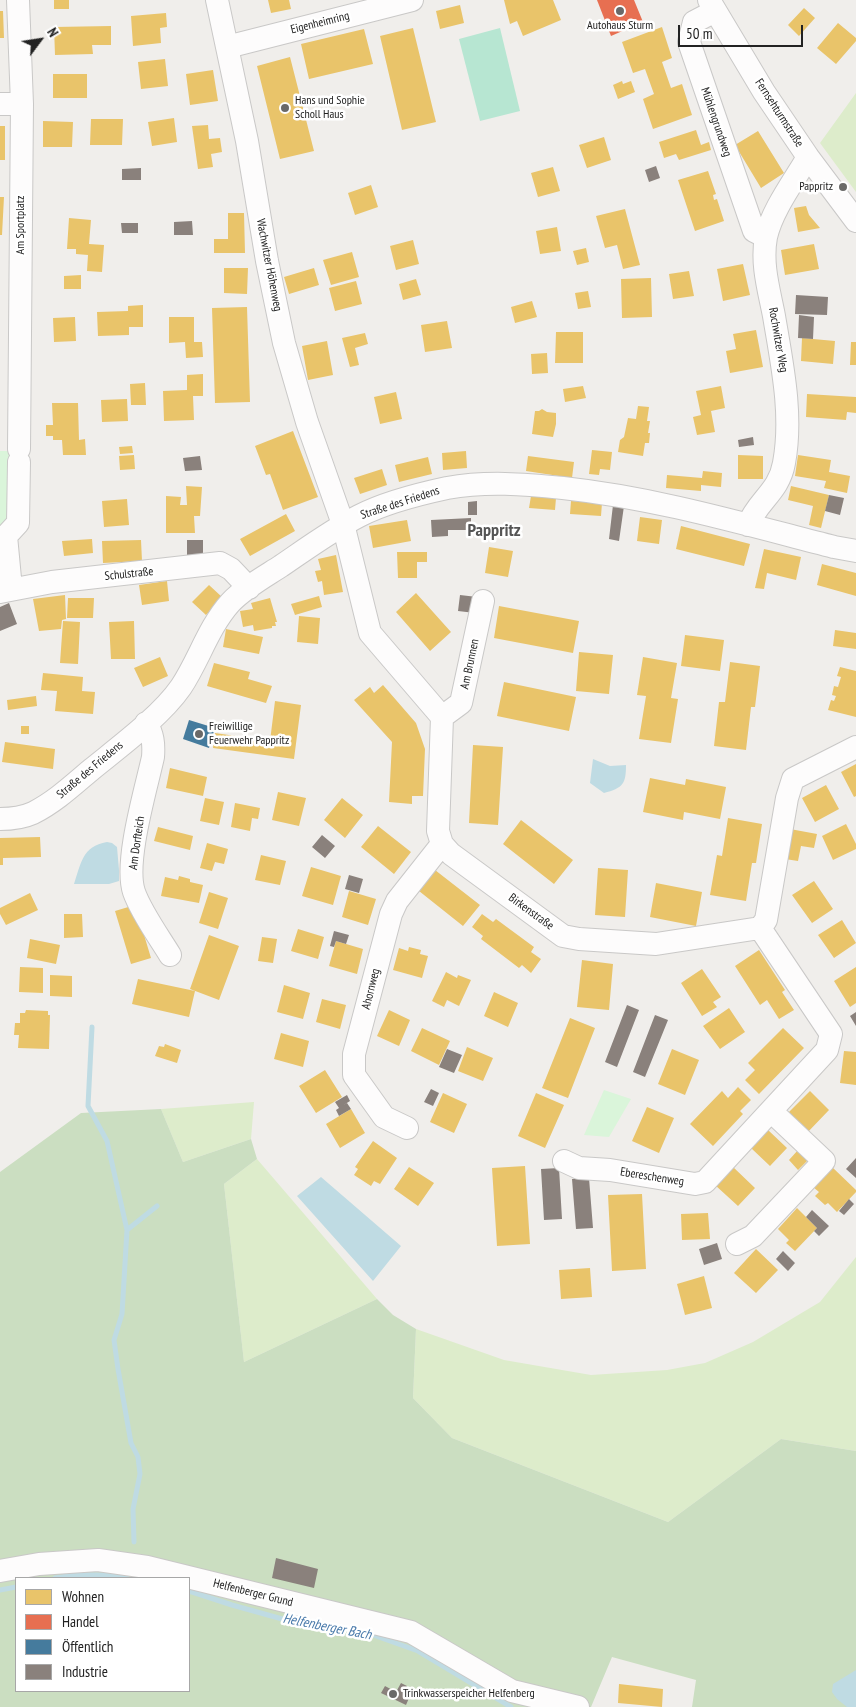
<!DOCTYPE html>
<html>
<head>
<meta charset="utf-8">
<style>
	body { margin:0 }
	#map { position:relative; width:856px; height:1707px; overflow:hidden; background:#f0eeeb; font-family:"PT Sans Narrow",sans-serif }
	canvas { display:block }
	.legend { position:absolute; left:15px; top:1577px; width:175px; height:115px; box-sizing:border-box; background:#fff; border:1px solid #a7a7a7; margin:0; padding:6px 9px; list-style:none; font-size:15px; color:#222 }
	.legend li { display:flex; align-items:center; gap:10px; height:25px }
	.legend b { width:25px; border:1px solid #a7a7a7 }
	.north { position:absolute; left:15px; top:15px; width:50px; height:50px; -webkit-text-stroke:4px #fff; paint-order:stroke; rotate:59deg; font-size:14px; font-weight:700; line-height:20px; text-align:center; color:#222 }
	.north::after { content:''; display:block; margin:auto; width:18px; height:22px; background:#222; clip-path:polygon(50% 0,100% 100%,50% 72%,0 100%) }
	.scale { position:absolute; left:678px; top:25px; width:125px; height:22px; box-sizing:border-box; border:2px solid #222; border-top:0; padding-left:6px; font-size:15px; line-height:18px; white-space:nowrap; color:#222; -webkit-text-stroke:4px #fff; paint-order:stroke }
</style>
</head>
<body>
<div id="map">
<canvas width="856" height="1707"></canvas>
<ul class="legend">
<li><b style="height:14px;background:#e9c46a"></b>Wohnen</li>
<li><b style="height:14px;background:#e76f51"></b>Handel</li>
<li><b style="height:14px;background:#457b9d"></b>Öffentlich</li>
<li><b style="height:14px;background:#8a817c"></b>Industrie</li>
</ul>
<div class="north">N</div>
<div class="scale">50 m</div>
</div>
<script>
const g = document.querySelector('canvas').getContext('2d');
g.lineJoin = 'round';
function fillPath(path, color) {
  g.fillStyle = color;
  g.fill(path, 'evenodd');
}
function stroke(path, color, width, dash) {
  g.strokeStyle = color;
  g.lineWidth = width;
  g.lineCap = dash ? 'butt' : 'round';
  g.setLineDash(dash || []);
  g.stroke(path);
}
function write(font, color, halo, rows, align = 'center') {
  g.font = font + ' "PT Sans Narrow",sans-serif';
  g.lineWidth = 5;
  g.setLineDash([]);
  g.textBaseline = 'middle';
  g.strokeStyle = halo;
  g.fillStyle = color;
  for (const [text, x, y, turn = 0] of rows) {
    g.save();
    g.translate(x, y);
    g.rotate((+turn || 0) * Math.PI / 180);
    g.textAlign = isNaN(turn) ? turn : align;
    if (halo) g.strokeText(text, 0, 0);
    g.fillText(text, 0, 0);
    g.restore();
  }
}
const grass = new Path2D(`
	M856,93V192L820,143Z
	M254,1102L251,1139L183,1162L161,1109Z
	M257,1159L377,1299L244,1362L224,1184Z
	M856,1257V1451L781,1439L668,1522L452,1438L413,1398L416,1329L504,1360L591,1375L667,1370L705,1363L753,1342L820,1302Z`);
const forest = new Path2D(`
	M161,1109L183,1162L251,1139L257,1159L224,1184L244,1362L377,1299L393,1315L416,1329L413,1398L452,1438L668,1522L781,1439L856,1451V1707H692L696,1680L612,1657L591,1707H0V1172L81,1113ZM16,1578H189V1691H16Z`);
const park = new Path2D(`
	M0,451H13L12,514L0,532Z
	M604,1090L631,1099L609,1137L584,1135Z`);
const pitch = new Path2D(`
	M500,28L520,111L480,121L459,39Z`);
const water = new Path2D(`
	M593,759L610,766L626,765C626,784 623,788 604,793L590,783Z
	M107,842L112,843L117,847L119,870V881L109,884H74C81,864 82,846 107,842Z
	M321,1177L401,1246L373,1281L297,1196Z
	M856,1670V1707H847L837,1699L832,1692L833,1684Z`);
const homes = new Path2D(`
	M54,0H69V9H54Z
	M268,0H289L291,9L271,13Z
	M504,0H553L561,20L523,36L517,21L510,24Z
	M460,5L464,23L440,29L436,11Z
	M804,8L815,18L799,36L788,25Z
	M0,11H3L4,38H0Z
	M166,13L167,27L160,28L161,43L133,46L131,16Z
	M838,23L856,38V41L836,64L817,48Z
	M111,26V45H92L93,54L55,55L54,27Z
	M662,27L672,58L662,62L671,88L682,84L692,115L653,129L643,99L654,94L645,69L633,73L622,42Z
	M413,28L436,122L402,130L380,36Z
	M364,29L373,64L309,79L301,44Z
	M290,57L314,151L280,159L257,66Z
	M165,59L168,86L141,89L138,62Z
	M213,70L218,101L190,105L186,74Z
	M53,74H87V98H53Z
	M622,81L623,84L631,81L635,92L618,99L613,85Z
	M174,118L177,142L152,146L148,122Z
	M91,119H123L122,145H90Z
	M43,121L73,122L72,147H43Z
	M208,125L209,139L220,138L222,152L211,154L213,167L198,169L192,126Z
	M0,126H5V160H0Z
	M696,130L701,145L709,142L711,150L679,160L676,154L664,158L659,142Z
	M758,131L784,173L761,188L735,145Z
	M604,137L611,160L587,168L579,145Z
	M553,167L560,191L538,197L531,173Z
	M708,171L716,194L713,195L714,200L717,199L724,221L695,231L678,180Z
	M371,185L378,207L355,215L348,193Z
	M0,197H4L2,235H0Z
	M806,206L809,215L820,228L798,232L794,208Z
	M625,209L640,265L623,269L617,245L605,248L596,216Z
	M228,213H244L245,253H214V239H228Z
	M69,218L91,220L89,244L104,245L102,272L87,271L88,255L76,254V249H67Z
	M557,227L561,251L540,254L536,231Z
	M413,240L419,264L396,270L390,246Z
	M814,244L819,269L785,275L781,250Z
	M586,248L589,262L577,265L573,251Z
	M352,252L359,277L331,285L323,260Z
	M743,264L750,295L723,301L717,269Z
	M224,268H248L247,294L224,293Z
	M314,268L319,285L289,294L284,277Z
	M689,271L694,296L673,299L669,274Z
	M81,275V289H64V276Z
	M651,278L652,317L622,318L621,279Z
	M416,279L421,295L403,300L399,284Z
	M356,281L362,304L335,311L329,288Z
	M588,291L591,307L578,309L575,293Z
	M532,301L537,317L515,323L511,307Z
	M143,305V327H129V335L98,336L97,312L128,311V306Z
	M247,307L250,402L215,403L212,308Z
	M75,317L76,341L54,342L53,318Z
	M169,317H194V342H202L203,357L186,358L185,342L169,343Z
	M447,321L452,348L425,352L421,325Z
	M756,330L763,367L730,373L726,351L736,349L733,334Z
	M556,332H583V363H555Z
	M365,333L368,344L355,348L359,365L350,367L342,338Z
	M802,338L835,341L833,364L801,361Z
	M327,341L333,375L308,380L302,346Z
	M851,342H856V365H850Z
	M547,353L548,373L532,374L531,354Z
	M203,374V396H193L194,420L164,421L163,391L187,390V375Z
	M145,383L146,405H131L130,384Z
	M583,386L586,398L565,402L563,389Z
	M721,386L725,408L711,411L715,432L697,435L693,417L701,415L696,391Z
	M396,392L402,419L380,424L374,397Z
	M807,394L856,397V413L847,412L846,420L806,417Z
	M127,399L128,421L102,422L101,400Z
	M52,403H78L79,440L85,439L86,455H63L62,440H53V436H46V425H53Z
	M638,406L649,407L647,421H650L648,433H650L649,443H645L643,456L618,452L620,440L624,437L628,418L636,419Z
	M542,409L547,412L556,413V424L553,437L532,434L535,411H539Z
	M293,431L318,497L283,510L270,474L266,475L255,446Z
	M132,446L133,453L120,454L119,447Z
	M592,450L612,452L610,470L600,469L599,475L589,474Z
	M466,451L467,468L443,470L442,453Z
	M134,455L135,469L120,470L119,456Z
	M738,455L763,456V479H738Z
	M798,455L831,460L829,472L850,476L847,493L824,488L826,481L795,476Z
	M528,456L574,462L572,478L526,471Z
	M428,457L432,474L399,482L395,465Z
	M382,469L387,485L360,494L354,478Z
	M703,471L722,473L721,487L701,485V491L666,488L667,475L702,478Z
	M186,486L202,487L200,516H194L195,533H166V496L181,497L180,505H187Z
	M791,486L829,495L821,528L809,525L813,506L788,500Z
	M531,496L556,498L555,510L529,508Z
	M127,499L129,525L104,527L102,501Z
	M571,501L602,503L601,516L570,514Z
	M286,514L295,531L250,556L240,539Z
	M640,517L662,520L659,544L637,541Z
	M407,520L411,541L373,548L369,526Z
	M681,526L750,544L744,566L676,549Z
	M92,539L93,553L64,556L62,541Z
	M141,540L142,561L103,563L102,541Z
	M489,547L513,551L508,577L485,573Z
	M764,549L801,557L796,580L767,573L764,589L755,588Z
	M397,552H427V562H417V578H398Z
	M336,555L343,592L324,595L322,581L318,582L315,571L321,570L318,559Z
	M822,564L856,573V596L817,585Z
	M167,581L169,601L142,605L139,585Z
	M209,585L222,597L206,615L192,602Z
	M416,593L451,632L430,651L396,612Z
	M65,595L66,619L62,620L61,629L39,631L33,599Z
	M319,596L322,607L295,615L291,604Z
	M68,598H94L93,618H67Z
	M270,598L277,622H275L276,626H272V628L254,631L253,625L243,627L240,611L253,609L251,603Z
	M499,606L579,621L573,653L494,638Z
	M299,616L320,618L318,644L297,642Z
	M63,621L80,622L78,664L60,663Z
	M134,621L135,659H111L109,622Z
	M226,629L263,637L259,654L223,647Z
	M835,630L856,633V649L833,646Z
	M685,635L724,640L720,671L681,666Z
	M579,652L613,655L609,694L576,691Z
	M160,657L168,676L143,687L134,668Z
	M643,657L677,663L671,698L678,699L671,743L639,739L646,696L637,695Z
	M730,662L760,666L755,707H751L746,750L714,746L719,702H725Z
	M214,663L250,672L248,679L272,686L266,703L207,686Z
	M840,667L856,671V717L828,710L831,700L834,701L836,696L832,695L834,686L838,687L841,677L837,676Z
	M43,673L83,677L82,691L95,692L93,714L55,711L57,691L41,690Z
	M504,682L576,697L569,731L497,716Z
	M383,685L416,723L425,749L423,796H412V804L389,802L392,742L354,700L370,687L374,693Z
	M36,696L37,706L8,710L7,700Z
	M275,701L301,705L294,759L213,748L215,733L270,741Z
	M21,726H29V734H21Z
	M5,742L55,749L53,769L2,762Z
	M473,745L503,747L498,825L469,823Z
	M856,764V796L854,797L841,772Z
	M170,768L207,777L203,796L166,788Z
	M650,778L685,785L686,779L726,787L720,819L684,812L683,820L643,812Z
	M826,785L839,809L815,822L802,798Z
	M278,792L306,798L299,826L272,820Z
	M205,798L224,802L219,825L200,821Z
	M342,798L363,815L345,838L324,820Z
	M235,803L260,808L258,819L252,818L250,831L231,827Z
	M728,818L762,824L756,863H752L746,901L710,895L717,855L722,856Z
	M521,820L573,860L554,884L503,844Z
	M846,824L856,844V849L833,860L822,836Z
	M378,826L411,852L394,874L361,847Z
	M158,827L193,836L190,850L154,841Z
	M790,829L817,834L814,848L801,846L798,861L785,859Z
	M40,837L41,857L3,858V865H0V838Z
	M207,843L228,849L224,864L215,862L212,871L200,868Z
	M261,855L286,861L280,885L255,880Z
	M311,867L341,876L333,905L302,896Z
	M598,868L628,870L625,917L595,915Z
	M435,870L480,905L463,926L419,891Z
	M179,876L190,879V882L203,885L199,903L161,896L165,877L178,880Z
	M814,881L833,909L812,923L792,895Z
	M656,883L702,892L696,926L650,917Z
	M349,891L376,899L368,925L342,917Z
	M209,892L228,898L218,929L199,923Z
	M30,893L38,910L6,925L0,914V908Z
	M135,905L151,958L131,964L115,911Z
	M64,914H82L83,937L64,938Z
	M482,914L493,922L496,919L534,947L531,952L541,959L531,973L522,965L519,968L481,939L483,936L472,927Z
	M842,920L856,943L834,958L818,935Z
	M298,929L324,937L318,959L291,951Z
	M209,935L239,946L219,1000L190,989Z
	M262,937L277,939L273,963L258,961Z
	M30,939L60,945L56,964L27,958Z
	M336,941L363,949L357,974L329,966Z
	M409,947L421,950L420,954L428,956L422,978L393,970L399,948L408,951Z
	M759,950L785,990L782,992L794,1010L779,1019L767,1000L760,1005L735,966Z
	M582,960L613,964L609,1010L577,1007Z
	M20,967L43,968V993L19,992Z
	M856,967V1003L850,1007L834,981Z
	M702,969L721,997L713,1002L717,1007L702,1016L681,983Z
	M446,972L457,978L458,975L471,980L459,1006L447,1000L444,1007L432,1001Z
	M50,975L72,976V997L50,996Z
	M138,979L195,991L189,1017L132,1004Z
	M284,985L310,993L303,1019L277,1012Z
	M494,992L518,1003L508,1027L484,1016Z
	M322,999L346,1005L340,1029L316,1022Z
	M729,1008L745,1032L720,1049L703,1026Z
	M26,1010L48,1011V1015H50L49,1049L18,1048L19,1035H14L15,1023H20V1013H25Z
	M389,1010L410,1020L399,1046L377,1036Z
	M570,1018L595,1028L568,1098L542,1088Z
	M422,1028L450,1041L439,1065L411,1051Z
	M783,1028L804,1048L759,1094L745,1080L755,1070L748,1063Z
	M281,1033L309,1041L303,1067L274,1059Z
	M165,1044L181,1050L177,1063L155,1056L159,1046L164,1047Z
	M467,1047L493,1058L483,1081L458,1071Z
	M672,1049L699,1060L685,1095L658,1084Z
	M844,1051L856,1052V1085L840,1083Z
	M325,1070L342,1097L316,1113L299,1086Z
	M738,1087L751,1100L740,1111L743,1114L713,1146L690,1124L722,1091L728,1098Z
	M810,1091L829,1110L806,1134L795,1124L798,1121L789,1112Z
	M443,1093L467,1104L454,1133L430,1122Z
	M536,1093L564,1105L545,1148L518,1136Z
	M647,1107L674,1118L659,1153L632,1141Z
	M351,1109L365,1133L340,1148L326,1124Z
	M768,1130L787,1148L770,1166L751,1148Z
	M373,1141L397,1158L380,1184L374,1181L371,1186L354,1175L358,1169L355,1167Z
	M798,1150L808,1160L798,1170L789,1160Z
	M525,1166L530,1244L497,1246L492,1168Z
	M732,1166L755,1188L738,1206L715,1185Z
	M409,1167L434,1183L418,1206L394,1189Z
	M832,1167L856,1190V1192L837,1212L828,1203L825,1205L815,1196L819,1192L813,1187Z
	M642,1194L646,1269L612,1271L608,1195Z
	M797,1208L817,1228L795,1251L786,1243L789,1240L778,1229Z
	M708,1213L710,1239L682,1240L681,1214Z
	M756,1249L778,1270L756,1293L734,1273Z
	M590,1268L592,1297L561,1299L559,1270Z
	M704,1276L712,1308L685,1315L677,1284Z
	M619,1684L663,1689L662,1707L618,1703Z`);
const shops = new Path2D(`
	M597,0H634L643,22L611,36Z`);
const public = new Path2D(`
	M189,720L215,728L209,748L183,739Z`);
const industry = new Path2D(`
	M656,166L660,178L649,182L645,170Z
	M141,168V180H122V169Z
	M192,221L193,235H174V222Z
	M121,223H138V233H122Z
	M796,295L828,297L827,315L795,314Z
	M799,315L814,317L813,339L798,338Z
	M753,437L754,445L739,447L738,440Z
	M200,456L202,470L185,471L183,458Z
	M829,495L844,498L840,515L825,511Z
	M477,501V515H468V502Z
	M613,505L624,506L619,541L609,539Z
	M471,518V530H448V536L432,537L431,520Z
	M187,540H203V555H187Z
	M460,595L477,597L475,613L458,611Z
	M9,603L17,624L0,631V607Z
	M322,835L335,846L325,858L312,847Z
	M349,875L363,879L359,893L345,889Z
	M334,931L349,935L346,944L336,941L334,947L330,946Z
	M627,1005L639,1010L617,1067L605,1062Z
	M856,1012V1026L850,1016Z
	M655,1015L668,1020L645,1077L633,1072Z
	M447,1049L462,1055L454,1073L439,1067Z
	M431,1089L439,1093L433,1106L424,1102Z
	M347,1095L350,1101L342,1106L347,1103L351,1109L339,1116L336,1110L339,1108L335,1102Z
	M856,1158V1178L846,1169Z
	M559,1168L562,1219L544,1220L541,1169Z
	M589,1178L593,1228L576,1229L572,1179Z
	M849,1199L854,1204L844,1215L839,1211Z
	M812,1210L829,1226L819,1236L814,1231L817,1228L806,1217Z
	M717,1243L722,1259L704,1265L699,1249Z
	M783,1251L795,1263L788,1271L776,1259Z
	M276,1558L318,1569L314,1588L272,1578Z
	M401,1683L407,1686L403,1695L409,1698L406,1705L381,1693L385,1686L396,1692Z`);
const stream = new Path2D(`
	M92,1027L88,1106L107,1141L127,1230L122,1314L114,1340L118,1369L131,1443L138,1457L140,1474L133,1509L134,1542
	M127,1230L157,1206
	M55,1578C79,1573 103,1574 127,1578
	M0,1590L16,1587
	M189,1591L232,1605L293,1622L359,1630L418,1651L511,1707`);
const minor = new Path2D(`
	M18,0L22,104L19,449
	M217,0L247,141L267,261L284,343L307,422L343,524L370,633L442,717L438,831L442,844L451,854L563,936L579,939L656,944L760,928L766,920L787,798L793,779L856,747
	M709,0L764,92L808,157L856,221
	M715,11L694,22L689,42L754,231L766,237
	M227,47L412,0
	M0,104H22
	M748,525C758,500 779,492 784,463C793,415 782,364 774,316C769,290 761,264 766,237C772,210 794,181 808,157
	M11,589L6,536L18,523L19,462
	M0,592L52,582L220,563L231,569L249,588
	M442,717L461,703L483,601
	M146,723C153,734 154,744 153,757C146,789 124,862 134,892C141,912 159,937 170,955
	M0,819C12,819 22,818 33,813C55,802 73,785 92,769C119,747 161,716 181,687C199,660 208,628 230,603C244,588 264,577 281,566C306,549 332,530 359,516C384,503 419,494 447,488C486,481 524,484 563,488C656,498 744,524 834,547L856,551
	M407,1128L384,1117L354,1075V1054L391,914L397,901L442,844
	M564,1161L579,1168L610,1170L695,1184L705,1182L827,1050L831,1034L760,928
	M737,1244L753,1236L824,1161L771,1111
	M0,1571L39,1564L98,1560L147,1567L411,1632L512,1691L578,1707`);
const markers = [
	[620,11,5,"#6a6968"],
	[285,108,5,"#6a6968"],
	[843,187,5,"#6a6968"],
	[199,734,5,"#6a6968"],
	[393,1694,5,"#6a6968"]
];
const streetNames = [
	["Eigenheimring",320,23,-14],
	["Fernsehturmstraße",779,113,57],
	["Mühlengrundweg",716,122,71],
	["Am Sportplatz",21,225,-90],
	["Wachwitzer Höhenweg",269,265,79],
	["Rochwitzer Weg",778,340,80],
	["Straße des Friedens",400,503,-18],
	["Schulstraße",129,574,-6],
	["Am Brunnen",470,664,-78],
	["Straße des Friedens",90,770,-40],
	["Am Dorfteich",137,843,-82],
	["Birkenstraße",531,912,36],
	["Ahornweg",371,989,-76],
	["Ebereschenweg",652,1177,9],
	["Helfenberger Grund",253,1593,14]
];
const poiNames = [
	["Autohaus Sturm",620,26,"center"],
	["Hans und Sophie",295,101],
	["Scholl Haus",295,115],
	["Pappritz",833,187,"right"],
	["Freiwillige",209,727],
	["Feuerwehr Pappritz",209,741],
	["Trinkwasserspeicher Helfenberg",403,1694]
];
const waterNames = [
	["Helfenberger Bach",327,1627,11]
];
const districtNames = [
	["Pappritz",494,531]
];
fillPath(grass, '#ddeccb');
fillPath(forest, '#cbdec1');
fillPath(park, '#daf5da');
fillPath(pitch, '#b7e6d2');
fillPath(water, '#bfdbe3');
fillPath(homes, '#e9c46a');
fillPath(shops, '#e76f51');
fillPath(public, '#457b9d');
fillPath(industry, '#8a817c');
stroke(stream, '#bfdbe3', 5);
stroke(minor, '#c9c8c7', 24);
stroke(minor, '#fdfcfc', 22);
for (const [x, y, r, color] of markers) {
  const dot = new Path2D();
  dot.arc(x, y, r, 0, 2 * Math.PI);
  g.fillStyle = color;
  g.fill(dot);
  stroke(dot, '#fff', 2);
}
write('12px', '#222', '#fff', streetNames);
write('12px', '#222', '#fff', poiNames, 'left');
write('italic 14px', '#4a7aab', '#fff', waterNames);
write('bold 18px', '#555', '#fff', districtNames);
</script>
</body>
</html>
